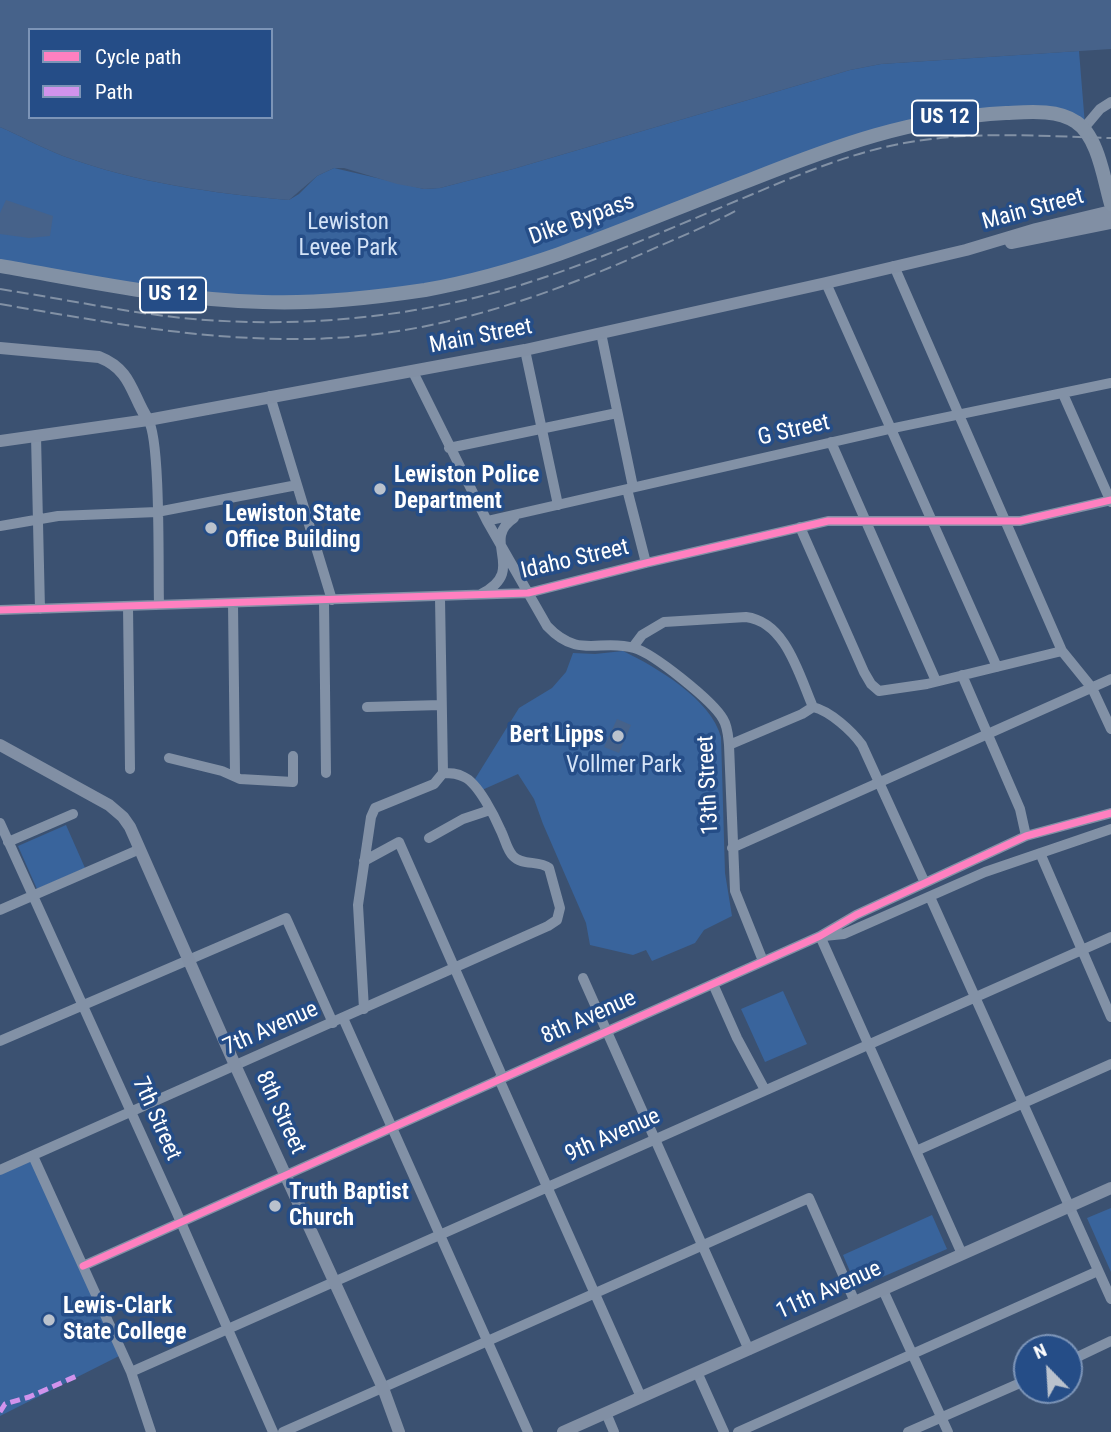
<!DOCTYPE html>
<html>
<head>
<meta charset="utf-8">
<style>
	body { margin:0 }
	#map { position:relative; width:1111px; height:1432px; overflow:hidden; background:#3b5171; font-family:"Roboto Condensed",sans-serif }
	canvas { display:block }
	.legend { position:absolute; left:28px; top:28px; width:245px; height:91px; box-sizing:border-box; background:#254d87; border:2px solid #7c94b7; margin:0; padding:9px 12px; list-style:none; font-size:21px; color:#fff }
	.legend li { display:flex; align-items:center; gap:14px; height:35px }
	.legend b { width:35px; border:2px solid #7c94b7 }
	.north { position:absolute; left:1013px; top:1334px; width:70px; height:70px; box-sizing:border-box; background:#254d87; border:2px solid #7c94b7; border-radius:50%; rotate:336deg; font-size:19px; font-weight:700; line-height:28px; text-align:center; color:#fff }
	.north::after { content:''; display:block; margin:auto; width:24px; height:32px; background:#bac2cd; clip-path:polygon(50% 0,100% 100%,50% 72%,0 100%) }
</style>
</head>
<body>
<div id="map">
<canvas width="1111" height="1432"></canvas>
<ul class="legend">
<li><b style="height:9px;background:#ff80c0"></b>Cycle path</li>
<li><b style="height:9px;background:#d193ec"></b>Path</li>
</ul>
<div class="north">N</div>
</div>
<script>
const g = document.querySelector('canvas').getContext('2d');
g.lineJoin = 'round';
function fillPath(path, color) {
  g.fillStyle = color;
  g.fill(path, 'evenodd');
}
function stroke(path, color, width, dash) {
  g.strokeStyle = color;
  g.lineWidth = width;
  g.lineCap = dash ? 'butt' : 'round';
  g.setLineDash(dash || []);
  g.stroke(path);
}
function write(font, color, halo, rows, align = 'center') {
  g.font = font + ' "Roboto Condensed",sans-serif';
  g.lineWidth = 7;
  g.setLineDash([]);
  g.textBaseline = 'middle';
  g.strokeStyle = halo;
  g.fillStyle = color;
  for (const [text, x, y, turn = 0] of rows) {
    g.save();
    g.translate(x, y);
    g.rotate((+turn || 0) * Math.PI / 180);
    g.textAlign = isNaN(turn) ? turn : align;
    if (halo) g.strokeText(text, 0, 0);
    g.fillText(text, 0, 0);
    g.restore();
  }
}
const green = new Path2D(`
	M1079,51L1085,125L1068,118L936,120L483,277L289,303L0,266V127C21,136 42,148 63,156C136,183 212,193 289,200L299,194L317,176L334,168L424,189L440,188L513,169L850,70L881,64Z
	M623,651C656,667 711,699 721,737L725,873L732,916L704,930L695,943L652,961L646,950L633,955L590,945L586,923L543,824L534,799L518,774L482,790L475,779L519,708L552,688L566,672L573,653L595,654Z
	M66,825L85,868L37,889L18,846Z
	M783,991L807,1044L765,1062L741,1009Z
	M33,1156L123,1354L0,1416V1171Z
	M1111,1208V1272L1087,1218Z
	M932,1215L947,1249L857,1288L843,1255Z`);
const water = new Path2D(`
	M0,0H1111V49L881,64L850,70L513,169L440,188L424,189L397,184L344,168H334L317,176L289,200C213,193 136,183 63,156C42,148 21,136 0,127ZM30,30H271V117H30Z
	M6,200L53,216L50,236L29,238L0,234V213Z
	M617,719L631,725L619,753L604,747Z`);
const minor = new Path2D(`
	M1084,128L1100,109L1111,102
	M894,266L1062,651L1092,688L1111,729
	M826,283L997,667
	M601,333L633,487
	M525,350L558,505
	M413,372L487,521L547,626C579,660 600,638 634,648C653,653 713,701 723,719C728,727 728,736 729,745L735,891L763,961
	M1063,394L1111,502
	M270,396L332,600
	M148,420C161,438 158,574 159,605
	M36,436L40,609
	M831,442L936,681
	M449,448L617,413
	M627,489L646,563
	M487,521L894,428L1111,383
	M0,526L58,516L157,512L297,485
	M800,527L864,672L871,684L879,691L927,684L1062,651
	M481,594C529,570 479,541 514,518
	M324,601L326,773
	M233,603L235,775
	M128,606L130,769
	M0,610L528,593L646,563L828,521H1020L1111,500
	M633,647L642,635L664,622L746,617C786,622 799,675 813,707C830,711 852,731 862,745L925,883
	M962,675L1020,809L1026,836
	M367,707L441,705
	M729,745L802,714L813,707
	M169,758L222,771L240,779L293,782V756
	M0,823L176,1211L273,1432
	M429,838L463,819L490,810
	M8,842L73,814
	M732,848L1111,679
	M1040,853L1111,1017
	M364,861L399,842L503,1078
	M930,897L1111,1299
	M0,910L140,849
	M820,936L962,1254
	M824,936L844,934L985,872L1111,829
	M583,978L749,1350
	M713,984L737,1038L765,1090
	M364,1009L358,905L371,817L375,808L434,784L443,773L440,598
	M343,1018L528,1432
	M0,1041L286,918L333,1023
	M499,1079L641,1397
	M916,1151L1111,1064
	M33,1156L131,1372L151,1432
	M0,1170L548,926L557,920L560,908L549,868C539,860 522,866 513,856C507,850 505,839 501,831C495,817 478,783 464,777C457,773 450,773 443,773
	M83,1266L820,936L856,915L1026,836L1111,813
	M883,1290L948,1432
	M1069,1361L1111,1341
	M131,1372L1111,937
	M697,1372L724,1432
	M606,1413L614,1432
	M283,1432L809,1198L855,1302
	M738,1432L1098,1271
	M908,1432L1027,1380`);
const major = new Path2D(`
	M1011,243L1111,223
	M0,348L99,357C132,370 131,394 148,420
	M0,441L148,420L525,350L826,283L966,250L1036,229L1111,211
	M0,745L109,805L123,817L130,827L235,1065L383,1388L399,1432
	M563,1432L1111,1188`);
const highway = new Path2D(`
	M0,266C87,281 174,300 263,302C318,304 371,298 425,290C470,282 516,269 559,254C623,231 687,204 750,180C838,145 911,118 1006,113C1028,112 1057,109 1076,122C1098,136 1104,180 1111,204`);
const rail = new Path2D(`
	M0,289C64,299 128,313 193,319C288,327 385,320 478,297C573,273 663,231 753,194C793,177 834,160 877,149C954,129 1032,136 1111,138
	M0,304C99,321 198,340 300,339C423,339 535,301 646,252C677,238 708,226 737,210`);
const quiet = new Path2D(`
	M0,1412L5,1404L29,1397L79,1375`);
const cycleway = new Path2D(`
	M0,610L528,593L646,563L828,521H1020L1111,500
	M83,1266L820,936L856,915L1026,836L1111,813`);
const markers = [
	[380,489,7,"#bac2cd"],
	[211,528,7,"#bac2cd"],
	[618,736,7,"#bac2cd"],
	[275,1206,7,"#bac2cd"],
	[49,1320,7,"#bac2cd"]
];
const shields = [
	[945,118,66],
	[173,295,66]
];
const shieldNames = [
	["US 12",945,118],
	["US 12",173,295]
];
const streetNames = [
	["Main Street",1033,210,-15],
	["Dike Bypass",582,220,-20],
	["Main Street",481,337,-11],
	["G Street",794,431,-13],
	["Idaho Street",575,560,-13],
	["13th Street",709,785,-93],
	["8th Avenue",589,1018,-24],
	["7th Avenue",271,1029,-24],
	["8th Street",280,1113,65],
	["7th Street",156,1119,66],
	["9th Avenue",613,1136,-24],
	["11th Avenue",829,1291,-24]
];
const parkNames = [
	["Lewiston",348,223],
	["Levee Park",348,249],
	["Vollmer Park",624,766]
];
const poiNames = [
	["Lewiston Police",394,476],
	["Department",394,502],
	["Lewiston State",225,515],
	["Office Building",225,541],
	["Bert Lipps",604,736,"right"],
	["Truth Baptist",289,1193],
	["Church",289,1219],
	["Lewis-Clark",63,1307],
	["State College",63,1333]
];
fillPath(green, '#39649c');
fillPath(water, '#46628a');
stroke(minor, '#8291a6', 10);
stroke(major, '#818fa4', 12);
stroke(highway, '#8291a5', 14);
stroke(rail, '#8291a5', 2, [12, 5]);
stroke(quiet, '#d193ec', 5, [10, 5]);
stroke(cycleway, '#ff80c0', 7);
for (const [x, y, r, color] of markers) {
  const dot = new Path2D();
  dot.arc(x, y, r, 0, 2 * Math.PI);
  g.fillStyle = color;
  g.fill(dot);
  stroke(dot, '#254d87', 2.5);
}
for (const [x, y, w] of shields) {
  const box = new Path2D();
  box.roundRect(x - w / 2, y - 17.5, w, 35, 5);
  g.fillStyle = '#254d87';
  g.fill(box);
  stroke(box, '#fff', 2);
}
write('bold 21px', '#fff', null, shieldNames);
write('23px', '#fff', '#254d87', streetNames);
write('23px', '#d4e3f7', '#254d87', parkNames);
write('bold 23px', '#fff', '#254d87', poiNames, 'left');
</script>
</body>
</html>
